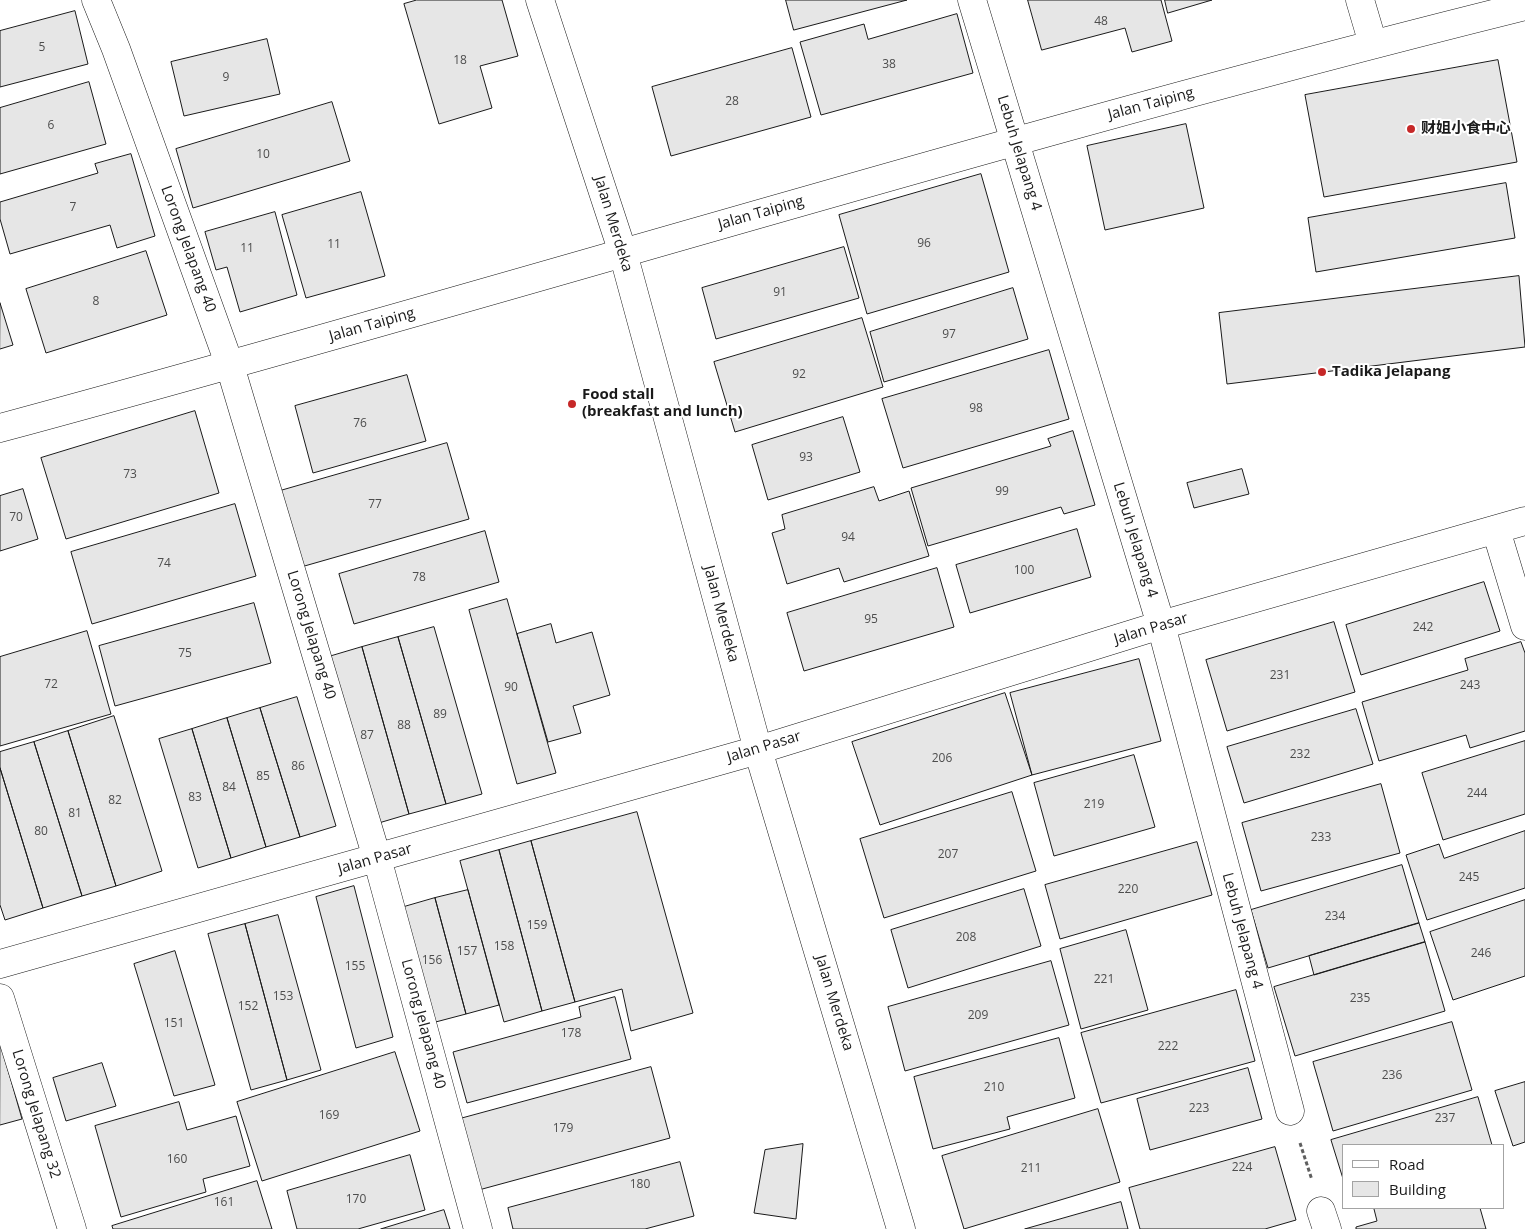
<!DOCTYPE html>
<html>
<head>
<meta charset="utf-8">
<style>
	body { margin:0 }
	#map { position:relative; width:1525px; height:1229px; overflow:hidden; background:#fff; font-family:"Open Sans",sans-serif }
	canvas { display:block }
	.legend { position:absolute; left:1342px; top:1144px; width:162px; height:65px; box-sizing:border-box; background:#fff; border:1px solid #a3a3a3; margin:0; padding:6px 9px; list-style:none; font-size:15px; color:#1a1a1a }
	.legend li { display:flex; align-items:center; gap:10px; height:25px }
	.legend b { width:25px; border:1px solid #a3a3a3 }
</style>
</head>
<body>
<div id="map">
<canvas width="1525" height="1229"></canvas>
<ul class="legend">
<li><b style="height:6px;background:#fff"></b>Road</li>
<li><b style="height:14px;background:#e6e6e6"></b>Building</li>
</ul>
</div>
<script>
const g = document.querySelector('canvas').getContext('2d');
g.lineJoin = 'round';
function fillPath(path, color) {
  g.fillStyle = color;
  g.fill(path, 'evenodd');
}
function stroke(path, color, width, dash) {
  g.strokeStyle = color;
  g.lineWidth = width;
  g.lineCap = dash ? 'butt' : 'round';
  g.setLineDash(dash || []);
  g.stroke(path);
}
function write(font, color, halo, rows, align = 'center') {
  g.font = font + ' "Open Sans","Noto Sans SC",sans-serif';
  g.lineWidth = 4;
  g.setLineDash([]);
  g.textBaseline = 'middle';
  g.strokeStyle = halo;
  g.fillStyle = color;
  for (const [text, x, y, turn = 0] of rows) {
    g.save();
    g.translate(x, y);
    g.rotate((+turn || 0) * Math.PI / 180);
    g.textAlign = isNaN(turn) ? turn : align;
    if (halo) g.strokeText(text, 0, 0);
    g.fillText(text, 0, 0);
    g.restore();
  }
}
const building = new Path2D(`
	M417,0H502L518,56L480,66L492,108L439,124L404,4Z
	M786,0H907L794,30Z
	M1028,0H1161L1172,41L1132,52L1125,28L1042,50Z
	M1165,0H1212L1168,13Z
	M75,11L88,64L0,87V31Z
	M957,14L973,73L821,115L800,42L864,24L868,39Z
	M267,39L280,94L184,116L171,62Z
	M792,48L811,117L671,156L652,87Z
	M1498,60L1517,162L1324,197L1305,95Z
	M89,82L106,144L0,174V108Z
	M332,102L350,161L193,208L176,149Z
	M1186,124L1204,208L1105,230L1087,146Z
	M131,154L155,236L117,248L110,225L10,254L0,219V202L98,173L95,164Z
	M981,174L1009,272L867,314L839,215Z
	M1506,183L1515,238L1316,272L1308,218Z
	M361,192L385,276L306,298L282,215Z
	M275,212L297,295L240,312L227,267L216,270L205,232Z
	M844,247L859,298L716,339L702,288Z
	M146,251L167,315L46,353L26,289Z
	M1519,276L1525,347L1227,384L1219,313Z
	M1013,288L1028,339L884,382L870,332Z
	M0,303L13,345L0,349Z
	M862,318L883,387L735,432L714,362Z
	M1049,350L1069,419L903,468L882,399Z
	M407,375L426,441L313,473L295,406Z
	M195,411L219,493L66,539L41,458Z
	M843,417L860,472L768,500L752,445Z
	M1073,431L1095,505L1064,514L1061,507L928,546L911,488L1051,446L1048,439Z
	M447,443L469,519L301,567L280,491Z
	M1242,469L1249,494L1194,508L1187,483Z
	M874,487L879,501L909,491L929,556L844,582L839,568L787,584L772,533L785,529L782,515Z
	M23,489L38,539L0,551V496Z
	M235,504L256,576L92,624L71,552Z
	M1077,529L1091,577L970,613L956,565Z
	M485,531L499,582L354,624L339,574Z
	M937,568L954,627L804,671L787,613Z
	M1484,582L1500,631L1361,675L1346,625Z
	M507,599L556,773L517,784L469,610Z
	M254,603L271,663L115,706L99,646Z
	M1334,622L1355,692L1227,731L1206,660Z
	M551,624L556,643L592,632L610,695L573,706L581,733L548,742L517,634Z
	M434,627L482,794L446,804L398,637Z
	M87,631L111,714L0,746V657Z
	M398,637L446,804L409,814L362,647Z
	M1521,642L1525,653V731L1470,748L1466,735L1379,761L1362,702L1468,670L1465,659Z
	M362,647L409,814L372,825L325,658Z
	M1139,659L1161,741L1032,775L1010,693Z
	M1005,693L1032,775L880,825L852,742Z
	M297,697L336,826L300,837L260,708Z
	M260,708L300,837L266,847L227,718Z
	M1356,709L1373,764L1244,803L1227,747Z
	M114,716L162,871L116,886L68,731Z
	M227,718L266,847L231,858L192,729Z
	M192,729L231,858L198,868L159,739Z
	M68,731L116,886L82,896L34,742Z
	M1525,741V814L1443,840L1422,773Z
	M34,742L82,896L43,908L0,768V752Z
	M1134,755L1155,827L1054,856L1034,783Z
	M0,768L43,908L5,920L0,905Z
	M1381,784L1400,853L1261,891L1242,823Z
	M1012,792L1036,871L884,918L860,839Z
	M637,812L693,1013L631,1031L622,989L575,1002L531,841Z
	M1525,831V888L1427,920L1406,855L1439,844L1444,858Z
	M531,841L575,1002L542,1011L499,850Z
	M1197,842L1212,895L1060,939L1045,885Z
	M499,850L542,1011L504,1022L460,861Z
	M1402,865L1419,923L1268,968L1251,910Z
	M354,886L393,1037L356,1048L316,897Z
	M1024,889L1041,946L908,988L891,930Z
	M468,890L499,1005L466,1014L435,898Z
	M435,898L466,1014L428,1024L397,909Z
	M1525,900V976L1453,1000L1430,932Z
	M278,915L321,1070L287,1080L245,924Z
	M1419,923L1425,942L1314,975L1309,956Z
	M245,924L287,1080L251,1090L208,934Z
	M1126,930L1148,1010L1081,1029L1060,949Z
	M1425,942L1445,1011L1295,1056L1274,987Z
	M175,951L215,1085L174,1096L134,964Z
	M1051,961L1069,1025L905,1071L888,1007Z
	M1236,990L1255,1061L1101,1103L1081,1033Z
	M615,997L631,1059L467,1103L453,1052L581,1017L579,1007Z
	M1452,1022L1472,1090L1333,1131L1313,1062Z
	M1059,1038L1075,1098L1007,1117L1010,1129L933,1149L914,1077Z
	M0,1042L22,1119L0,1125Z
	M395,1052L420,1131L262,1181L237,1102Z
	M102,1063L116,1106L66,1121L53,1078Z
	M651,1067L670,1138L475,1191L456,1120Z
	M1248,1068L1262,1119L1150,1150L1137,1099Z
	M1525,1082V1142L1513,1146L1495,1091Z
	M1478,1097L1492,1145H1344V1182L1331,1140Z
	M179,1102L187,1130L236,1116L250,1166L203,1179L206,1192L121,1217L95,1126Z
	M1098,1109L1120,1182L964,1229L942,1156Z
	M803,1144L796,1219L754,1213L765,1150Z
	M1275,1147L1296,1220L1265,1229H1140L1129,1188Z
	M410,1155L425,1210L358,1229H297L287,1191Z
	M680,1162L694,1216L645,1229H513L508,1208Z
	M257,1181L272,1229H113L112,1226Z
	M1121,1202L1128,1229H1025Z
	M1378,1208H1480L1486,1229H1356V1227L1377,1221L1374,1209Z
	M444,1210L450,1229H381Z`);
const path = new Path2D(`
	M1300,1143L1312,1180`);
const street = new Path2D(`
	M96,0L116,49L230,366L377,858L478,1229
	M540,0L623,253L758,750L901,1229
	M972,0L1161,625L1290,1111
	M1360,0L1373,44
	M0,428C509,291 1013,133 1525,6
	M1496,530L1525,626
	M0,964L758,750L1161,625L1525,521
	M0,998L72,1229
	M1321,1211L1327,1229`);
const markers = [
	[1411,129,5,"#c62828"],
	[1322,372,5,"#c62828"],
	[572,404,5,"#c62828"]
];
const numberNames = [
	["48",1101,22],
	["5",42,48],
	["18",460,61],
	["38",889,65],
	["9",226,78],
	["28",732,102],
	["6",51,126],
	["10",263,155],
	["7",73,208],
	["96",924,244],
	["11",334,245],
	["11",247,249],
	["91",780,293],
	["8",96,302],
	["97",949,335],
	["92",799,375],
	["98",976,409],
	["76",360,424],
	["93",806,458],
	["73",130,475],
	["99",1002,492],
	["77",375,505],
	["70",16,518],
	["94",848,538],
	["74",164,564],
	["100",1024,571],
	["78",419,578],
	["95",871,620],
	["242",1423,628],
	["75",185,654],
	["231",1280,676],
	["72",51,685],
	["243",1470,686],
	["90",511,688],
	["89",440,715],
	["88",404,726],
	["87",367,736],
	["232",1300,755],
	["206",942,759],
	["86",298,767],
	["85",263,777],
	["84",229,788],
	["244",1477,794],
	["83",195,798],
	["82",115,801],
	["219",1094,805],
	["81",75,814],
	["80",41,832],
	["233",1321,838],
	["207",948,855],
	["245",1469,878],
	["220",1128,890],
	["234",1335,917],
	["159",537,926],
	["208",966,938],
	["158",504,947],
	["157",467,952],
	["246",1481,954],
	["156",432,961],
	["155",355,967],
	["221",1104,980],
	["153",283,997],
	["235",1360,999],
	["152",248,1007],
	["209",978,1016],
	["151",174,1024],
	["178",571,1034],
	["222",1168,1047],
	["236",1392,1076],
	["210",994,1088],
	["223",1199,1109],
	["169",329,1116],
	["237",1445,1119],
	["179",563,1129],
	["160",177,1160],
	["224",1242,1168],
	["211",1031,1169],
	["180",640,1185],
	["170",356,1200],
	["161",224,1203]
];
const streetNames = [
	["Jalan Taiping",1151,104,-15],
	["Lebuh Jelapang 4",1019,153,73],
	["Jalan Taiping",761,213,-16],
	["Jalan Merdeka",613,224,73],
	["Lorong Jelapang 40",188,249,70],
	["Jalan Taiping",372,325,-16],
	["Lebuh Jelapang 4",1135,540,73],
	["Jalan Merdeka",721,614,75],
	["Jalan Pasar",1151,629,-17],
	["Lorong Jelapang 40",311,635,73],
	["Jalan Pasar",764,747,-17],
	["Jalan Pasar",375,859,-16],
	["Lebuh Jelapang 4",1242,931,75],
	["Jalan Merdeka",834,1003,73],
	["Lorong Jelapang 40",423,1024,75],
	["Lorong Jelapang 32",36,1114,73]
];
const poiNames = [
	["财姐小食中心",1421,129],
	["Tadika Jelapang",1332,372],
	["Food stall",582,395],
	["(breakfast and lunch)",582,412]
];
fillPath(building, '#e6e6e6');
stroke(building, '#1a1a1a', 1);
stroke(street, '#1a1a1a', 29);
stroke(path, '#5f5f5f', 3, [4, 2.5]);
stroke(street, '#fff', 28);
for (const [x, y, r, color] of markers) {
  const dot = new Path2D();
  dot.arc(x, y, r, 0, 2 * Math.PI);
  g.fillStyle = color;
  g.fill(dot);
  stroke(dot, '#fff', 2);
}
write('12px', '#4d4d4d', null, numberNames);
write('15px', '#1a1a1a', '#fff', streetNames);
write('bold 15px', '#1a1a1a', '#fff', poiNames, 'left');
</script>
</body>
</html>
